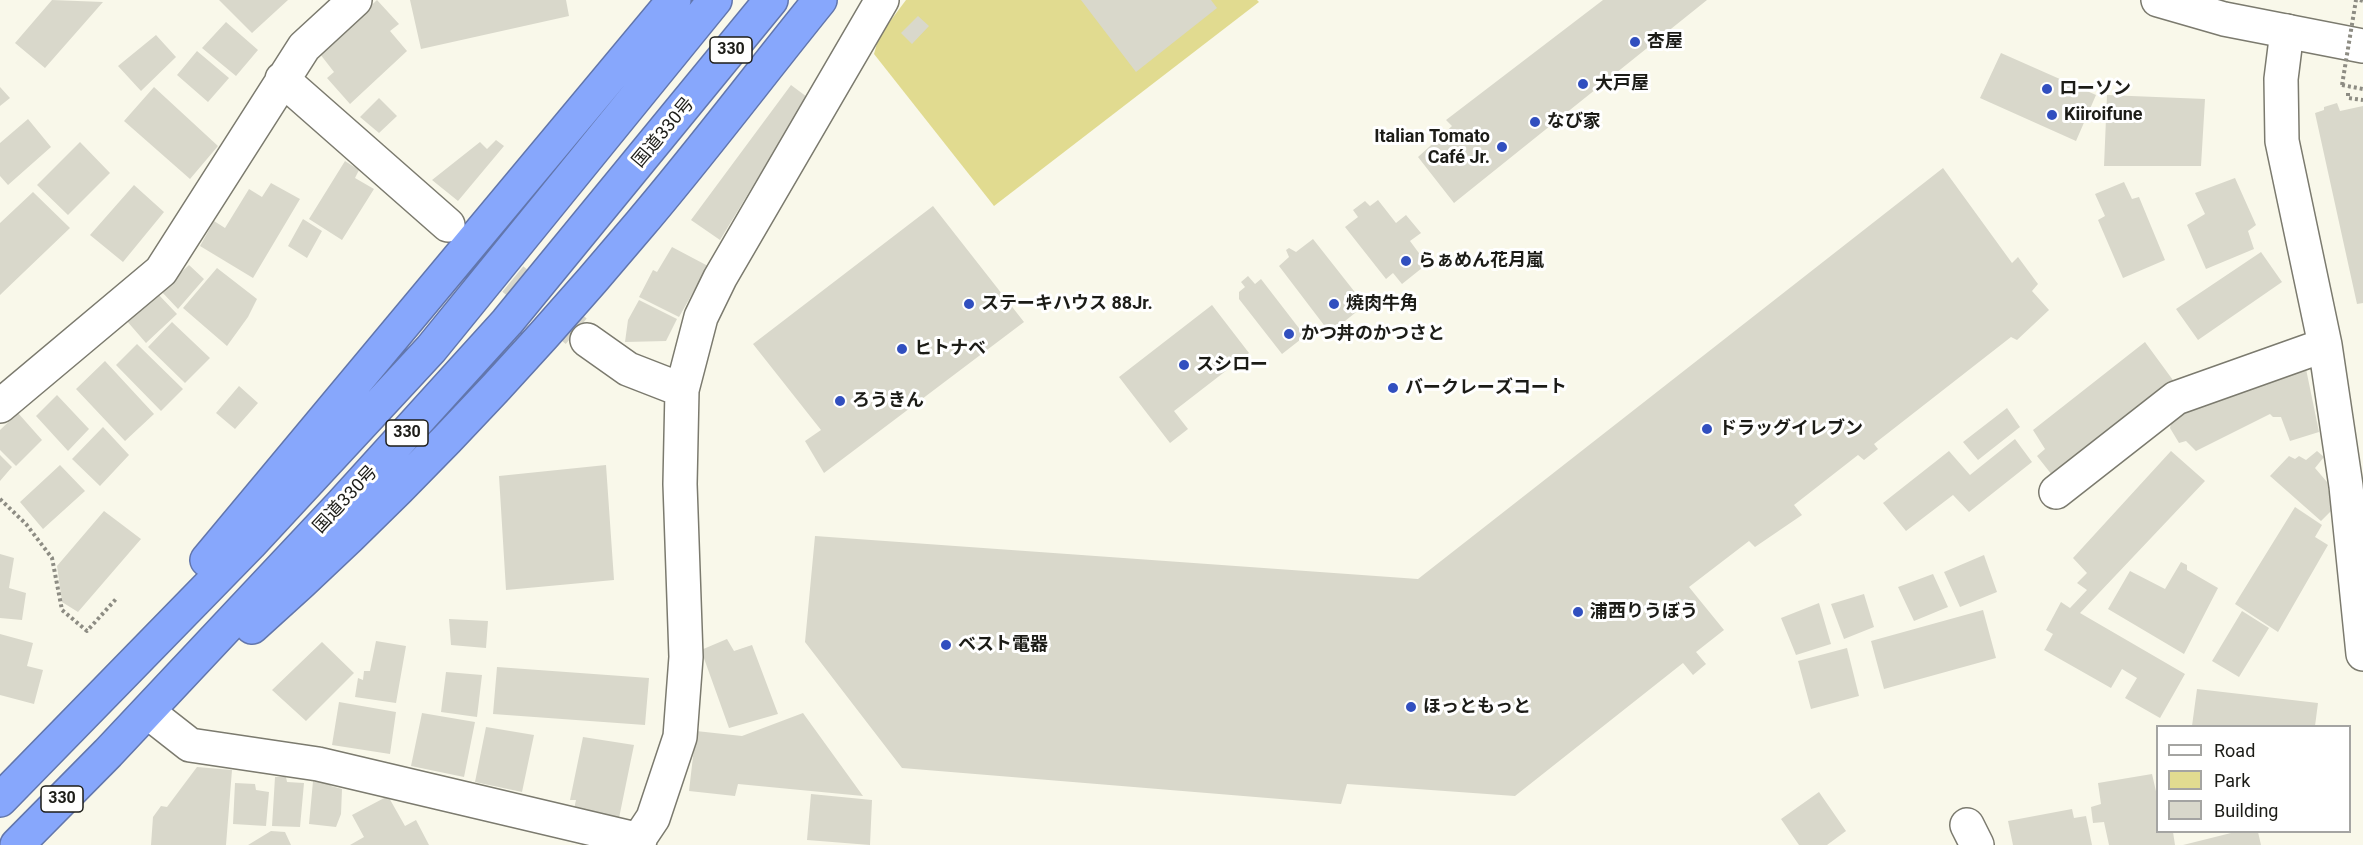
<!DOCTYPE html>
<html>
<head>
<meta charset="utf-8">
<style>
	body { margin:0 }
	#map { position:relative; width:2363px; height:845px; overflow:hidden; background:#f9f8ea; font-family:Roboto,sans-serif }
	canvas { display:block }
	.legend { position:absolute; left:2156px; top:725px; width:195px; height:108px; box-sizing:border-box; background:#fff; border:2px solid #a4a4a2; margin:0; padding:8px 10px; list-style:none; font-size:18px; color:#1c1c17 }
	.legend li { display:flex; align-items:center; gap:12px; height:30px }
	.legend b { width:30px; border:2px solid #a4a4a2 }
</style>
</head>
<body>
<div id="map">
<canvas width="2363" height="845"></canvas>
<ul class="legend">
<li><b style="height:8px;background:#fff"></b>Road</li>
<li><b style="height:16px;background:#e1db90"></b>Park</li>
<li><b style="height:16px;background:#d9d8cb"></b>Building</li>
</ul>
</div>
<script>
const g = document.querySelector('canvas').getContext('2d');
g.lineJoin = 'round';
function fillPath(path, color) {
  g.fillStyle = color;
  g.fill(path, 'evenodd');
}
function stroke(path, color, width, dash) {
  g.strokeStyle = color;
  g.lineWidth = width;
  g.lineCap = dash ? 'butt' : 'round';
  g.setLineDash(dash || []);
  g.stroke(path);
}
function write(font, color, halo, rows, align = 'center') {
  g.font = font + ' Roboto,"Noto Sans JP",sans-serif';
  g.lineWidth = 6;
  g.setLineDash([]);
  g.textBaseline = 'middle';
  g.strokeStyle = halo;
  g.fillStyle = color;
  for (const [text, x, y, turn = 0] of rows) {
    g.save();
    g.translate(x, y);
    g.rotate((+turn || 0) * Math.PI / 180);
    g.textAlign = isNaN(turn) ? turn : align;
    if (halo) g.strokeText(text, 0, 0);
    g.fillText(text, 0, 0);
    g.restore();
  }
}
const green = new Path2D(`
	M906,0H1257L1259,2L994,206L874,54L879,36Z`);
const building = new Path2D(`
	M52,0L103,2L45,68L15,43Z
	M219,0H288L252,33Z
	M377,0L399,24L390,31L407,51L350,104L327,78L334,72L320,54Z
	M410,0H566L569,16L421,49Z
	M1081,0H1211L1217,8L1136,72Z
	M1603,0H1707L1454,203L1418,157L1452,126L1446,120Z
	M918,16L929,26L912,44L901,33Z
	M226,22L258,50L236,76L202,48Z
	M156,35L176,57L141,91L118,66Z
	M197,51L229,78L208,102L177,75Z
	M2001,53L2096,95L2076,141L1980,98Z
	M791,85L807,97L720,240L691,220Z
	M0,87L10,98L0,106Z
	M154,87L218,146L190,179L124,121Z
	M2107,95L2205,99L2201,166H2104Z
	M379,98L397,116L379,133L360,117Z
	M2337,103L2340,111L2363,106V303L2357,304L2315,113L2324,110V107Z
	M28,119L51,147L8,185L0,176V143Z
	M496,140L504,146L458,201L432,180L480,142L487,149Z
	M80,142L110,173L68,215L37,185Z
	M345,161L359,170L355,178L374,189L342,240L309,219Z
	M1943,168L2012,263L2018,257L2038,284L2032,291L2049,310L2017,340L2011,337L1874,444L1878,449L1864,460L1858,455L1794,505L1802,515L1755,547L1749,541L1689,587L1724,630L1696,652L1706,664L1693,675L1683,663L1515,796L1347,784L1341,804L902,768L805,642L815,536L1418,579Z
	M2235,178L2256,225L2248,231L2254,249L2206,269L2187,225L2205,214L2195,193Z
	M2124,182L2132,199L2139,197L2165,260L2123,278L2098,220L2105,216L2095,194Z
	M271,183L300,199L253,278L200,246L214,221L225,228L249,189L262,197Z
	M134,185L164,212L123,262L90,235Z
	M33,192L70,228L0,295V223Z
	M1378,200L1396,223L1406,215L1421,233L1410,241L1427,264L1402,284L1393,273L1386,279L1345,227L1358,217L1353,210L1365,201L1370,206Z
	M933,206L1024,322L824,473L805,441L821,430L753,344Z
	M303,219L322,231L307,258L288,246Z
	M1313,239L1365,305L1330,333L1279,266L1289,257L1286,250L1289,248L1296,252Z
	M672,247L708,266L679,317L639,297L653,270L657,272Z
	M2261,252L2282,282L2198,340L2176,309Z
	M189,265L204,279L178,309L161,291Z
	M217,268L257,299L248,317L227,346L183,308Z
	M1248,276L1255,284L1261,279L1305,336L1282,354L1239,299V292L1245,287L1241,282Z
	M158,294L177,314L146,343L126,320Z
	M639,300L677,319L666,341L625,342L628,320Z
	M1212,305L1249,353L1174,411L1188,429L1170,443L1119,377Z
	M172,322L210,358L185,383L148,347Z
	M2145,342L2178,387L2052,475L2037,456L2045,449L2033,430Z
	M137,344L183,389L161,411L116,365Z
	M105,361L154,414L125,441L76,389Z
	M2305,364L2319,432L2290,441L2281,417H2273L2270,414L2196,451L2186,441L2179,443L2170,428L2173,415Z
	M239,386L258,403L235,429L216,413Z
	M57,395L89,429L68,451L36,416Z
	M2007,408L2020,427L1978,460L1963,442Z
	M18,413L42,440L16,466L0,450V430Z
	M103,427L129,455L100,486L72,459Z
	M2015,439L2032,462L1969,512L1953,495L1906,531L1883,503L1949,451L1970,475Z
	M2171,451L2205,481L2080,613L2185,674L2160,718L2125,698L2137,678L2122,669L2111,688L2044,650L2053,634L2046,630L2061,602L2070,608L2087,590L2077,583L2087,573L2073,558Z
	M2317,451L2324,457L2315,468L2327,482L2332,510L2321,521L2270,476L2289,456L2295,459L2299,456L2306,460Z
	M0,455L12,467L0,481Z
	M60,465L85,491L43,529L20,502Z
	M606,465L614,580L506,590L499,476Z
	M2295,507L2322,525L2315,537L2328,545L2278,632L2235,604Z
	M104,511L141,539L78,612L62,602L57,566Z
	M0,554L14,558L9,588L26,593L22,620L0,618Z
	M1984,555L1997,592L1960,607L1944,572Z
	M2181,562L2187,565V570L2218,588L2184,654L2108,609L2130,571L2165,589Z
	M1933,574L1948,607L1914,621L1898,587Z
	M1864,594L1874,627L1844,639L1831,604Z
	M1819,603L1831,644L1796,655L1781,618Z
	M1983,610L1996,658L1884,689L1871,641Z
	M2242,611L2269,628L2239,677L2212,661Z
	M449,619L488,621L486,648L451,645Z
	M0,634L33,643L27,666L43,670L34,704L0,695Z
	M727,639L734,651L752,645L778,714L729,728L701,650Z
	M376,641L406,646L396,703L355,697L358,678L363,680L364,671H370Z
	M322,642L354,673L306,721L272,690Z
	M1847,648L1859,696L1811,709L1798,661Z
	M497,667L649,678L645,725L493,714Z
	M446,672L482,675L477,717L441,712Z
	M2197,689L2318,703L2315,726H2192Z
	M339,702L396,712L390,754L332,745Z
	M422,713L475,722L464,777L411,766Z
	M803,713L863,796L738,784L735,796L689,791L696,731L742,736Z
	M486,727L534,735L522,792L475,782Z
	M583,737L634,745L619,818L574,809L576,800H570Z
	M197,767L232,770L226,845H151L153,817L161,806L167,807Z
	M2152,774L2158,800V832H2173L2175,845H2109L2104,822L2093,823L2091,807L2101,804L2098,783Z
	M275,777H286L287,782L304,783L300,827L272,826Z
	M313,781L329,782L331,786L342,789L341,814L336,827L309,824Z
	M235,783L255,784L256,790L269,792L266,826L233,824Z
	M1819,792L1846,831L1827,845H1799L1781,819Z
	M811,794L872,800L870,845L807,840Z
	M388,796L405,826L416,820L429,845H350L364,837L352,815Z
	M2072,809L2074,818L2086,816L2092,845H2013L2008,821Z
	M271,831L285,832L291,845H248Z
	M2235,832H2258L2261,845H2183Z`);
const streetTunnel = new Path2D(`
	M475,248L587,340`);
const path = new Path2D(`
	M2360,0L2363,1
	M2342,85L2363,89
	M2348,93V98L2363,100
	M0,499L26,524L52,558L62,610L87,631L116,599`);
const street = new Path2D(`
	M2287,31L2281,79L2282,141L2325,345L2346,486L2363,654
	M282,79L448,225
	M587,340L628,369L682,390
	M0,406L161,271L304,47L355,0
	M2056,492L2176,398L2325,345
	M153,716L190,745L318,764L640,840
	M1967,825L1977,845
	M635,845L653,818L680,737L686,657L680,484L682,390L701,317L720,278L882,0`);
const secondary = new Path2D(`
	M2158,0L2224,19L2363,46`);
const highway = new Path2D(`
	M207,560L674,0
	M252,627C392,503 521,366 641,223C703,150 760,74 820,0
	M0,800L250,544L431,349L715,0
	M17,845L108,753L341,505L507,322L771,0`);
const pathBridge = new Path2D(`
	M2342,85L2356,0`);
const markers = [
	[1635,42,6,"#314fbf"],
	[1583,84,6,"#314fbf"],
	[2047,89,6,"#314fbf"],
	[2052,115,6,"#314fbf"],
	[1535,122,6,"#314fbf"],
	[1502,147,6,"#314fbf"],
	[1406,261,6,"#314fbf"],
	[969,304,6,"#314fbf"],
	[1334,304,6,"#314fbf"],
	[1289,334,6,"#314fbf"],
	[902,349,6,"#314fbf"],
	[1184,365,6,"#314fbf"],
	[1393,388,6,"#314fbf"],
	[840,401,6,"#314fbf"],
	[1707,429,6,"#314fbf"],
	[1578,612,6,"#314fbf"],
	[946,645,6,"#314fbf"],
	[1411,707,6,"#314fbf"]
];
const shields = [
	[731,50,42],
	[407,433,42],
	[62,799,42]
];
const shieldNames = [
	["330",731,50],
	["330",407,433],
	["330",62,799]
];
const poiNames = [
	["杏屋",1647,42],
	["大戸屋",1595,84],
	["ローソン",2059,89],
	["Kiiroifune",2064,115],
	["なび家",1547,122],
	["Italian Tomato",1490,137,"right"],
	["Café Jr.",1490,158,"right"],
	["らぁめん花月嵐",1418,261],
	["ステーキハウス 88Jr.",981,304],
	["焼肉牛角",1346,304],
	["かつ丼のかつさと",1301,334],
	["ヒトナベ",914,349],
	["スシロー",1196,365],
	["バークレーズコート",1405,388],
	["ろうきん",852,401],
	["ドラッグイレブン",1719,429],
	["浦西りうぼう",1590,612],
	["ベスト電器",958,645],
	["ほっともっと",1423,707]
];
const streetNames = [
	["国道330号",664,133,-50],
	["国道330号",346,500,-47]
];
fillPath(green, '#e1db90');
fillPath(building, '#d9d8cb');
stroke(streetTunnel, '#d8d7ca', 33, [33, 16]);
stroke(street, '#7b7a6e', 36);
stroke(secondary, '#7b7a6e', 36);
stroke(highway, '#6276ac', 36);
stroke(path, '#8d8c83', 4, [3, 3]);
stroke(street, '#fff', 33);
stroke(secondary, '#fff', 33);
stroke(highway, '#87a7fc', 33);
stroke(pathBridge, '#8d8c83', 4, [3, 3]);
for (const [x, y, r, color] of markers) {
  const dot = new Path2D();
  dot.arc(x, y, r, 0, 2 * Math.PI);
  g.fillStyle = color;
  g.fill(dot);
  stroke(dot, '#fff', 2);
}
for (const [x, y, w] of shields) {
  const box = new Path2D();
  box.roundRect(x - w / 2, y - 13, w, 26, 4.5);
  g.fillStyle = '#fff';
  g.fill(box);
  stroke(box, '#1c1c17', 1.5);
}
write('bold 16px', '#1c1c17', null, shieldNames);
write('bold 18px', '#1c1c17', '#fff', poiNames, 'left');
write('18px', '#1c1c17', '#fff', streetNames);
</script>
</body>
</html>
